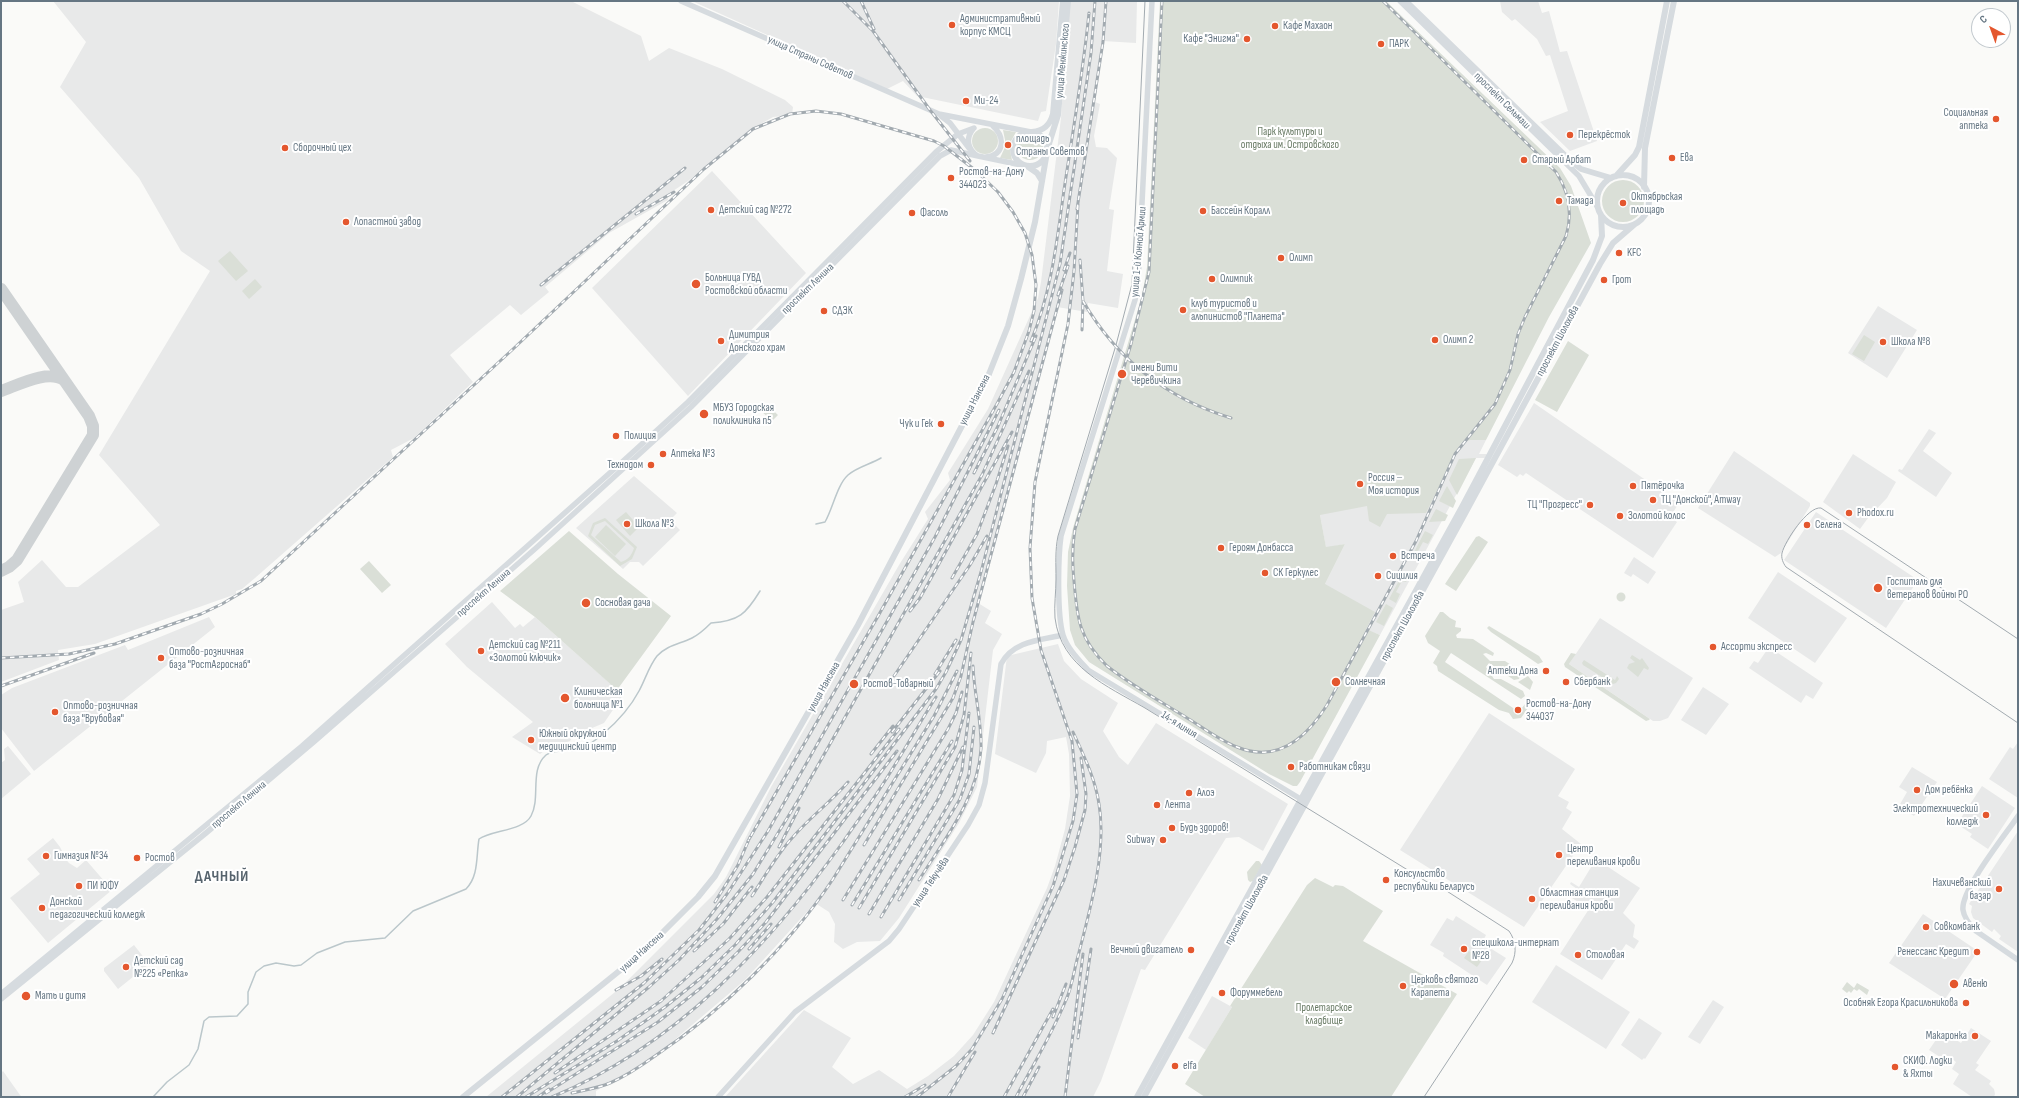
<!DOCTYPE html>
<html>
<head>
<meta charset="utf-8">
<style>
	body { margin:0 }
	#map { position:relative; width:2019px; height:1098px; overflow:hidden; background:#fafaf8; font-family:"Sofia Sans Condensed",sans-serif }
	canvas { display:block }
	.frame { position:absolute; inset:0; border:2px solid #657683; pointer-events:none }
	.north { position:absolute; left:1971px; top:8px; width:40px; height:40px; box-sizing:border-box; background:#fff; border:1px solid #c1c8cd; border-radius:50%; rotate:319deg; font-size:11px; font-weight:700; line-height:16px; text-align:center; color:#657683 }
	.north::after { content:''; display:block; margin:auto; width:14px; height:18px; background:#e4572e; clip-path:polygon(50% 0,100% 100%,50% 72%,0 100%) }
</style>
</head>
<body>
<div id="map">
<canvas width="2019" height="1098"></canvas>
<div class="frame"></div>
<div class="north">С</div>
</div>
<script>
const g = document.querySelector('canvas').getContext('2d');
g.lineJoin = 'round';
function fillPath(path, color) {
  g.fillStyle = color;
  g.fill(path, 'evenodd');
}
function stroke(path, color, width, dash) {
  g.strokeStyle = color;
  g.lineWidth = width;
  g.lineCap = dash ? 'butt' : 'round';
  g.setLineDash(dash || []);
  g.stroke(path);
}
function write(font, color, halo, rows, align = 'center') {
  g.font = font + ' "Sofia Sans Condensed",sans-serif';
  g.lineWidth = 4;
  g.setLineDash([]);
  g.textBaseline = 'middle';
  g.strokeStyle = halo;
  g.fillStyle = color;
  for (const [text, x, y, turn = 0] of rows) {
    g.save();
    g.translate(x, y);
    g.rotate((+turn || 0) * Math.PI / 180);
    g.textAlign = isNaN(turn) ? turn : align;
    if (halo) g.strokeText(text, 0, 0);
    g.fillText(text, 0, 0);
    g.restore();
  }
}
const built = new Path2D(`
	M53,1H571L641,36L649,61L669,48L722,69L785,100L793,107L792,115L773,117L750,130L688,181L667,195L668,200L609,233L545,287L549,292L521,315L510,305L450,355L473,382L414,438L391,450L393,457L255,578L242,589L236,591V594L95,644L58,650L59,660L1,682V610L24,602L18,582L42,560L66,587H78L160,525L99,455L210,271L181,251L139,178L60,87L86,42Z
	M692,1H1059L1056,44L1046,111L1041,112L1038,121L917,96L903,81L887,89Z
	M1069,1H1137L1136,43L1103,41L1095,102L1100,104L1094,136L1096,147L1107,148L1117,158L1109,209L1114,210L1107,271L1123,274L1118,308L1088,303L1087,312L1057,307L978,603L991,611L985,623L1002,634L993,650L977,787L959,823L899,918L880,941L857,942L843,949L834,942L835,924L829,912L815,903L745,980L658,1054L596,1091V1097H486L620,988L714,894L726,877L771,787L899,565L928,519L925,512L950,480L948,473L988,409L1038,298L1041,282L1061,118Z
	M1500,1H1538L1542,13L1549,11L1560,52L1567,51L1597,141L1570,151L1540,122L1568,111L1550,55L1546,56L1537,39L1515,19L1512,21L1502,12Z
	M712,171L806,273L688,396L592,288Z
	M1148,268L1454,455L1463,440H1486L1479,454H1487L1485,458H1476L1380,635L1369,631L1327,707L1143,296ZM1320,515L1326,548L1345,544L1325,584Z
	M1878,306L1917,330L1887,378L1848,353Z
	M1534,403L1679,503L1670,517L1677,522L1653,558L1526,473L1523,476L1520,474L1517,477L1498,465Z
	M1929,429L1936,433L1923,451L1952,473L1936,497L1898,471L1899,469L1902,470Z
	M1734,451L1810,503V506L1781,553L1775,557L1698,508Z
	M1853,454L1896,482L1887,498L1868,518L1860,529L1823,502Z
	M634,476L677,513L670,520L680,530L643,566L639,562H630L623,569L576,528Z
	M1816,512L1918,580L1886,628L1784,560Z
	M1634,557L1656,572L1648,584L1633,574L1631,577L1624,573Z
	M1778,572L1847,618L1815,663L1748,618Z
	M492,602L515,628L520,624L523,627L535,617L623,695L604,723L573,736L570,741L547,749L540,754L512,737L533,722L467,667L445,644Z
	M209,617L215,627L34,771L1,728V695L12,688L125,645L128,650Z
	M1600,618L1693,678L1668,718L1660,721H1653L1569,664Z
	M1058,644L1064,661L1081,679L1118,703L1103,731L1119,757L1128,765L1156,723L1288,804L1263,851L1239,837L1226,838L1145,970L1141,969L1101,1081L1093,1097H725L804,1010L851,1038L832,1067L853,1084L879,1070L907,1089L928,1076L954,1056L973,1035L994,1002L1047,888L1055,866L1065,829L1070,796L1069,754L1066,737L1047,741L1046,753L1036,773L995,754L1007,656Z
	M1769,647L1823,683L1813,699L1806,695L1801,703L1749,668L1754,661L1758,663Z
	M1703,687L1729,704L1706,735L1681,720Z
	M1489,713L1575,769L1558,796L1569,802L1566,808L1572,812L1562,829L1581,844L1524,927L1400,850Z
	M2018,742V798L1989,779L2010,747L2013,749Z
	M8,746L31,774L1,799V763L5,760L4,749Z
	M1912,767L1937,782L1914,816L1899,806L1907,792L1899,787Z
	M1982,786L2015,808L1988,849L1970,837L1972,834L1957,824Z
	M2018,831V952L1999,939L2001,936L1994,929L1992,932L1973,918L1971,912L1972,906L1969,904Z
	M53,838L60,847L62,851L60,853L69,863L77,868L86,860L112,890L48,943L10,898L40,874L27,859Z
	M1596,859L1640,888L1623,913L1635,925L1633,937L1639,941L1634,949L1626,944L1602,980L1560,954L1589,909L1572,898L1577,889L1570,884L1571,882L1579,887Z
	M1923,914L1978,951L1945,999L1889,963Z
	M1456,916L1486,935L1482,943L1506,958L1487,985L1443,956L1444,953L1430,945L1447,918L1453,921Z
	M134,945L149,964L118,989L104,971V968Z
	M1556,965L1630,1012L1606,1049L1532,1002Z
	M1212,996L1232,1007L1206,1050L1188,1038Z
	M1713,1000L1724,1007L1700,1044L1688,1037Z
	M1639,1018L1662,1033L1645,1059L1644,1058L1642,1060L1621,1045Z
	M1971,1028L1991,1041L1976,1063L1979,1065L1975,1070L1991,1081L1989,1084L1994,1089L1995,1094L1994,1097H1972L1953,1084L1959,1074L1952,1069L1956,1062L1951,1058L1948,1062L1929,1050L1942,1031L1961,1043Z
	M3,1071L20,1095L22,1097H1V1073Z`);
const green = new Path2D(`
	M1160,1H1386L1560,168L1571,186L1591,243L1549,317L1486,440H1470L1461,443L1426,513L1387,514L1380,527L1369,521L1367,506L1320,515L1326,547L1345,544L1325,584L1375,612L1366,629L1380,635L1300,782L1297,786H1293L1269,774L1089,662L1075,645L1070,630L1067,586L1068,552L1073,528L1142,296L1147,267Z
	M972 141a13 13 0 1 1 26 0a13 13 0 1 1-26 0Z
	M1003,130L1016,132L1009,145L1012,160L1000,158L1006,145Z
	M1017 147a13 13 0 1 1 26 0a13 13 0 1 1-26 0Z
	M1602 201a21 21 0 1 1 42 0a21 21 0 1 1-42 0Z
	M230,251L248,271L236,281L218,261Z
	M255,279L262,287L249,299L242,291Z
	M1864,335L1875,342L1864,361L1852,354Z
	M1568,341L1589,355L1557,412L1535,400Z
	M766,404L778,415L772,421L760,410Z
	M1476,458L1457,495L1449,480L1459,459Z
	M1447,486L1456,501L1453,508L1439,501Z
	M1436,509L1448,515L1445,521L1429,522Z
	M626,512L639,527L630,536L616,520Z
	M605,518L637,547L632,559L620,566L588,536L593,523ZM605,521L634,548C632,555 628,560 621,562L591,535L595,525Z
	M606,525L626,544L615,556L595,537Z
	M569,531L618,574L671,616L617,690L535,617L500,591Z
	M1425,531L1433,535L1428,544L1423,542L1418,551L1421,553L1417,560L1414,558L1412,561L1410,560Z
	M1479,536L1488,542L1456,591L1445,584L1476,537Z
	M369,561L391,585L382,593L360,569Z
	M1403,573L1409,576L1406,582L1402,581L1396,592L1400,594L1396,603L1389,599Z
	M1616.5 597a4.5 4.5 0 1 1 9 0a4.5 4.5 0 1 1-9 0Z
	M1386,604L1393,608L1384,626L1376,622Z
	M1440,612H1443L1450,618L1456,621L1455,627L1461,628V631L1456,635L1457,638L1473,639L1494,653L1493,656L1486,653L1483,654L1490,661H1505L1522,672L1519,679L1514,680L1489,663L1486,667L1494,679H1501L1523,691L1525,696L1521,699L1451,653L1445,662L1519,712L1525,704H1528V708L1521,718L1513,719L1509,713L1499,710L1438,671L1437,666L1433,663L1440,651L1428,643L1425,636Z
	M1489,626L1539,656L1543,662L1538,664L1491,632L1487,628Z
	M1571,653L1576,654L1569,664L1650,719L1649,720L1646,721L1565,667L1564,664Z
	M1632,655L1640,660L1642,658L1649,668L1648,670L1644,668L1638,677L1627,668L1629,664L1635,662L1630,658Z
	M1584,660L1615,680L1617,676L1619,679L1616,683L1613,684L1583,665L1582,663Z
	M1528,676L1533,682L1530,690L1518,682Z
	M1256,861H1259L1262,865L1253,881L1250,882L1248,880L1247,872Z
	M1315,878L1333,887L1335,885L1343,886L1383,911L1363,941L1457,994L1391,1097H1205L1185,1084L1232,1007L1230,1006L1307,885Z
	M1469,951L1482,960L1477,967L1464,958Z
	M1847,982L1854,988L1857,983L1869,990L1867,995L1859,989L1857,991L1854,989L1851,993L1849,991L1847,993L1842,989Z`);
const stream = new Path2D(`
	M816,524L825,522C833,508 837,485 848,475C857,467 871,464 881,458
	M153,1097L167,1082L189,1065L198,1049L204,1021L209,1017L237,1016L248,1004V992L256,972L264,966L276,963L294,966L301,965L317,953L345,942L385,938L413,911L466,889C479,876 476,856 479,839C492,830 523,831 531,816C541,798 529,770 546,755C555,748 568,753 578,750C587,747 597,739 604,733C617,722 631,706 639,691C645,680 649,666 657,656C667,645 680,644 692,638C700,634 705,629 711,623C739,621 746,614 760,591`);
const taxiway = new Path2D(`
	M1,289L89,416L93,426V435L17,560L9,567L1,571
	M1,391C18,385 48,369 64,380`);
const secondary = new Path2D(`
	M681,1L939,114L1031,132
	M1152,1L1138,284L1135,300L1061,536C1058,557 1057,615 1063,635C1067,648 1079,660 1088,670L1304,801
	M1400,1L1579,176L1597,206
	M1406,1L1572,162L1581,169L1611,178
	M941,116L950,123L969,148
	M973,129C965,139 968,150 978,156L1026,166
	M986,157C1005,155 1005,137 993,126
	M2018,816C2006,834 1960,891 1963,910C1964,918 1970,925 1976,931L2018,960
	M1,994L302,746L621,463L688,402L936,152L958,134L974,128
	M1,999L206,833L315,741L536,548L691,407L940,156L951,150L978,156
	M718,1097L795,1012L889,941L899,929L968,825L979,805L985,783L1001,664C1013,641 1040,640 1063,635`);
const primary = new Path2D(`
	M1013 149a17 17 0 1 1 34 0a17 17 0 1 1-34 0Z
	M1032,132C1044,131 1050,125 1053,114L1063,1
	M1047,150L1058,115L1068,1
	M1027,166L1037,173L1042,181
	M1597 201a26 26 0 1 1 52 0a26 26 0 1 1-52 0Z
	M1616,176L1635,155L1639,147L1667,1
	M1644,187L1645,148L1674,1
	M463,1097L644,951L698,897L715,876L858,625L989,374L1008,326L1021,279L1035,222L1047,152
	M1137,1097L1462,507L1593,260L1602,236L1601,215
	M1144,1097L1462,519L1600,264L1613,243L1635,224`);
const tram = new Path2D(`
	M1145,1L1132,284L1116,345L1058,536C1055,550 1056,564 1056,579C1056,592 1054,605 1055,618C1061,667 1107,686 1145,708L1432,885L1442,888L1509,931C1516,941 1517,952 1512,963L1424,1097
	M2018,639L1821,508C1808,506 1785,541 1782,553C1781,558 1783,563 1786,567L2018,723`);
const rail = new Path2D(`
	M843,1L873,31L930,110L970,161
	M861,1L874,29
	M1162,1L1149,272L1131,344L1075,529C1072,547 1072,562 1074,581C1077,618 1079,639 1107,666C1131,685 1158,700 1184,716C1201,726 1218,740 1237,747C1278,764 1307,737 1327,705L1416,541L1455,454L1495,404L1510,370L1518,334L1525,317L1566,236C1573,213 1569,192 1556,172L1383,1
	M1077,209L1103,42L1106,1
	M636,214L674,192
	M1080,260L1083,301L1082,330
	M1064,270L1070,253
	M541,285L685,168
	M1058,295L1068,266
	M1083,301C1117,360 1166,398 1231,418
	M1031,341C1051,294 1057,241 1064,190C1073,131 1083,72 1089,13
	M974,473L998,426L1036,336
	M952,578L977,534L996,484L1008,446
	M910,611L920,598L1012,432
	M1,658L69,654L115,644L201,614L222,604L261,581L512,350L704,169L753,129L790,114L816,111L841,114L934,141L944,146L975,170L998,192L1013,212L1025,233L1032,255L1036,285L1034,311L1029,331L1014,372L998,402L877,618L748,841
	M935,674L956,640
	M894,676L970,565L987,536
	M1,686L94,653
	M892,732L940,671
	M871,754L893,726
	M864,845L953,698L961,676L973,622L1062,290
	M779,847L799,808
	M919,880C944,840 978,798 981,749C982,721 974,694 973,666
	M752,896C765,876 777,854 793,837C810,817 831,802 848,782
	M843,900L948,729L956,713L962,692
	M899,900L960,799L969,774L974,727
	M715,902L738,865L750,837
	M852,905L952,741
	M859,908L955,747L964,715L971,653
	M869,914L938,799L963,747
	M881,917L954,795L962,770L969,713
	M749,949L771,924
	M694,951L723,924L752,887
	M616,990L641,976L662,959
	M1053,1017L1066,984
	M993,1033L1064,880L1075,847L1085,810L1086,794L1081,758
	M1078,1038L1091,949
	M555,1073L661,1001L729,939L767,897L899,729
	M546,1093L658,1022L702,987L737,953L766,922L897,751
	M572,1093C585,1090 598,1088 610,1083C626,1076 641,1066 655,1056C722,1011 788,947 833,879L934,716L957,671
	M502,1097L644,983L699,930L727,894L768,831L886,623L935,537L999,410
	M517,1097L649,987L679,960L717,919L753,874L800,797L982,475L1029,371
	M526,1097L617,1041L665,1007L701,978L735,945L773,902L881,761L936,689L946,672L961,640L981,572L1060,264L1091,53L1095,1
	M538,1097L549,1089
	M552,1097C675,1046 767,948 843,842C855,824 869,806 881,787C900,758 917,727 936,697
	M905,1097L925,1085
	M917,1097L956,1066L972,1049L1002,999L1053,886L1073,821L1077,794L1072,741L1041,650L1032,598L1030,548L1035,482L1068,324L1074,271L1078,204
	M948,1097L975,1052
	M1004,1097L1053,1009
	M1016,1097C1033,1065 1052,1034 1066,1000C1072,987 1074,970 1078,956C1090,910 1107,851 1099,804C1095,778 1084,756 1073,732
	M1023,1097L1039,1067
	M1065,1097L1083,954`);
const markers = [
	[952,25,4,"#e4572e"],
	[1275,26,4,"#e4572e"],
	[1247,39,4,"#e4572e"],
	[1381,44,4,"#e4572e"],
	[966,101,4,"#e4572e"],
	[1996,119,4,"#e4572e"],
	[1570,135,4,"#e4572e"],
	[1008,145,4,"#e4572e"],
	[285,148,4,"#e4572e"],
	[1672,158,4,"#e4572e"],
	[1524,160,4,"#e4572e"],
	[951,178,4,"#e4572e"],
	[1559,201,4,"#e4572e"],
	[1623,203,4,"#e4572e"],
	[711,210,4,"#e4572e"],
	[1203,211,4,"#e4572e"],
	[912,213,4,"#e4572e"],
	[346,222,4,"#e4572e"],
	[1619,253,4,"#e4572e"],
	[1281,258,4,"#e4572e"],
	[1212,279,4,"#e4572e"],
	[1604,280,4,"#e4572e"],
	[696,284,5,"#e4572e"],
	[1183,310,4,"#e4572e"],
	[824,311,4,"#e4572e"],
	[1435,340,4,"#e4572e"],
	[721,341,4,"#e4572e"],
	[1883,342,4,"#e4572e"],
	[1122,374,5,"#e4572e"],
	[704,414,5,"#e4572e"],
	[941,424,4,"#e4572e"],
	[616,436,4,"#e4572e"],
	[663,454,4,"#e4572e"],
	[651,465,4,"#e4572e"],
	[1360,484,4,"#e4572e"],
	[1633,486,4,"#e4572e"],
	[1653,500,4,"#e4572e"],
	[1590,505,4,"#e4572e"],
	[1849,513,4,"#e4572e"],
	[1620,516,4,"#e4572e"],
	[627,524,4,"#e4572e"],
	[1807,525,4,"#e4572e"],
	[1221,548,4,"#e4572e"],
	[1393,556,4,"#e4572e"],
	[1265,573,4,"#e4572e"],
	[1378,576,4,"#e4572e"],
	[1878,588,5,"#e4572e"],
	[586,603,5,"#e4572e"],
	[1713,647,4,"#e4572e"],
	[481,651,4,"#e4572e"],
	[161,658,4,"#e4572e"],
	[1546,671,4,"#e4572e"],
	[1336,682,5,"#e4572e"],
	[1566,682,4,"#e4572e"],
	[854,684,5,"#e4572e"],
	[565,698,5,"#e4572e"],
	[1518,710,4,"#e4572e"],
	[55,712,4,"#e4572e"],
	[531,740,4,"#e4572e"],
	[1291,767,4,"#e4572e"],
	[1917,790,4,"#e4572e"],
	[1189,793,4,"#e4572e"],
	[1157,805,4,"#e4572e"],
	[1986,815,4,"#e4572e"],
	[1172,828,4,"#e4572e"],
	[1163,840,4,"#e4572e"],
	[1559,855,4,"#e4572e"],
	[46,856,4,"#e4572e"],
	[137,858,4,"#e4572e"],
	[1386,880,4,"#e4572e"],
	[79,886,4,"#e4572e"],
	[1999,889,4,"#e4572e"],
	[1532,899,4,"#e4572e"],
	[42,908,4,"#e4572e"],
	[1926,927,4,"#e4572e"],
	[1464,949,4,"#e4572e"],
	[1191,950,4,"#e4572e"],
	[1977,952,4,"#e4572e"],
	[1578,955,4,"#e4572e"],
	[126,967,4,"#e4572e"],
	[1954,984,5,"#e4572e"],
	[1403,986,4,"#e4572e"],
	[1222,993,4,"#e4572e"],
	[26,996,5,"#e4572e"],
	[1966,1003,4,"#e4572e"],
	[1975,1036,4,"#e4572e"],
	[1175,1066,4,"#e4572e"],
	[1895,1067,4,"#e4572e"]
];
const poiNames = [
	["Административный",960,19],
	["корпус КМСЦ",960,32],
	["Кафе Махаон",1283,26],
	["Кафе \"Энигма\"",1239,39,"right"],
	["ПАРК",1389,44],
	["Ми-24",974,101],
	["Социальная",1988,113,"right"],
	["аптека",1988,126,"right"],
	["Перекрёсток",1578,135],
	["площадь",1016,139],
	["Страны Советов",1016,152],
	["Сборочный цех",293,148],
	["Ева",1680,158],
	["Старый Арбат",1532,160],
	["Ростов-на-Дону",959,172],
	["344023",959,185],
	["Октябрьская",1631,197],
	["площадь",1631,210],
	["Тамада",1567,201],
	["Детский сад №272",719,210],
	["Бассейн Коралл",1211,211],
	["Фасоль",920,213],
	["Лопастной завод",354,222],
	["KFC",1627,253],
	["Олимп",1289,258],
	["Больница ГУВД",705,278],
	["Ростовской области",705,291],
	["Олимпик",1220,279],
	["Грот",1612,280],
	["клуб туристов и",1191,304],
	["альпинистов \"Планета\"",1191,317],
	["СДЭК",832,311],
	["Димитрия",729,335],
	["Донского храм",729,348],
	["Олимп 2",1443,340],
	["Школа №8",1891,342],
	["имени Вити",1131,368],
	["Черевичкина",1131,381],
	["МБУЗ Городская",713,408],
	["поликлиника n5",713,421],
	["Чук и Гек",933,424,"right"],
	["Полиция",624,436],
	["Аптека №3",671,454],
	["Технодом",643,465,"right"],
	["Россия –",1368,478],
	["Моя история",1368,491],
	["Пятёрочка",1641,486],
	["ТЦ \"Донской\", Amway",1661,500],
	["ТЦ \"Прогресс\"",1582,505,"right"],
	["Phodox.ru",1857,513],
	["Золотой колос",1628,516],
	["Школа №3",635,524],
	["Селена",1815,525],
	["Героям Донбасса",1229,548],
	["Встреча",1401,556],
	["СК Геркулес",1273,573],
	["Сицилия",1386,576],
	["Госпиталь для",1887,582],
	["ветеранов войны РО",1887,595],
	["Сосновая дача",595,603],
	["Детский сад №211",489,645],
	["«Золотой ключик»",489,658],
	["Ассорти экспресс",1721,647],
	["Оптово-розничная",169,652],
	["база \"РостАгроснаб\"",169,665],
	["Аптеки Дона",1538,671,"right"],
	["Солнечная",1345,682],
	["Сбербанк",1574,682],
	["Ростов-Товарный",863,684],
	["Клиническая",574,692],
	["больница №1",574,705],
	["Ростов-на-Дону",1526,704],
	["344037",1526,717],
	["Оптово-розничная",63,706],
	["база \"Врубовая\"",63,719],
	["Южный окружной",539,734],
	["медицинский центр",539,747],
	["Работникам связи",1299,767],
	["Дом ребёнка",1925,790],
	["Алоэ",1197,793],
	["Лента",1165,805],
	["Электротехнический",1978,809,"right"],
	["колледж",1978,822,"right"],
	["Будь здоров!",1180,828],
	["Subway",1155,840,"right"],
	["Центр",1567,849],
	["переливания крови",1567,862],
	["Гимназия №34",54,856],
	["Ростов",145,858],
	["Консульство",1394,874],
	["республики Беларусь",1394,887],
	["Нахичеванский",1991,883,"right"],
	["базар",1991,896,"right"],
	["ПИ ЮФУ",87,886],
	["Областная станция",1540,893],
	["переливания крови",1540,906],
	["Донской",50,902],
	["педагогический колледж",50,915],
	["Совкомбанк",1934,927],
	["спецшкола-интернат",1472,943],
	["№28",1472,956],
	["Вечный двигатель",1183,950,"right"],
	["Ренессанс Кредит",1969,952,"right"],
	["Столовая",1586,955],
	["Детский сад",134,961],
	["№225 «Репка»",134,974],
	["Церковь святого",1411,980],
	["Карапета",1411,993],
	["Авеню",1963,984],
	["Форуммебель",1230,993],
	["Мать и дитя",35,996],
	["Особняк Егора Красильникова",1958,1003,"right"],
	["Макаронка",1967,1036,"right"],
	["СКИФ. Лодки",1903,1061],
	["& Яхты",1903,1074],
	["elfa",1183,1066]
];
const streetNames = [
	["улица Страны Советов",810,58,24],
	["улица Менжинского",1063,61,-85],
	["проспект Сельмаш",1502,101,45],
	["улица 1-й Конной Армии",1139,252,-85],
	["проспект Ленина",808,289,-44],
	["проспект Шолохова",1558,341,-62],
	["улица Нансена",975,400,-63],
	["проспект Ленина",484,593,-41],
	["проспект Шолохова",1403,626,-61],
	["улица Нансена",824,687,-61],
	["14-я линия",1179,725,32],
	["проспект Ленина",239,805,-40],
	["улица Текучёва",931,882,-56],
	["проспект Шолохова",1247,910,-61],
	["улица Нансена",642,952,-42]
];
const parkNames = [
	["Парк культуры и",1290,132],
	["отдыха им. Островского",1290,145],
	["Пролетарское",1324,1008],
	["кладбище",1324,1021]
];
const districtNames = [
	["ДАЧНЫЙ",222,877]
];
fillPath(built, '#e8e9e9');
fillPath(green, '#dadfd7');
stroke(stream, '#bbc7cb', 1.5);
stroke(taxiway, '#ced2d4', 12);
stroke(secondary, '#d6dbdf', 5.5);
stroke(primary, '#d6dbdf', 6);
stroke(tram, '#a2aab0', 1);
stroke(rail, '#a2aab0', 3);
stroke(rail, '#fff', 1.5, [4.5]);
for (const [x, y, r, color] of markers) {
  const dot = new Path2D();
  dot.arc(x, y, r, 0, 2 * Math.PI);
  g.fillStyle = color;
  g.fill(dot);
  stroke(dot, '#fff', 1.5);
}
write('11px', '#657683', '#fff', poiNames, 'left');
write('11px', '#657683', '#fff', streetNames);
write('11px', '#687a64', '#fff', parkNames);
g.letterSpacing = '1px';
write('bold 15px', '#57646e', '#fff', districtNames);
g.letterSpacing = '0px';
</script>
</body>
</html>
